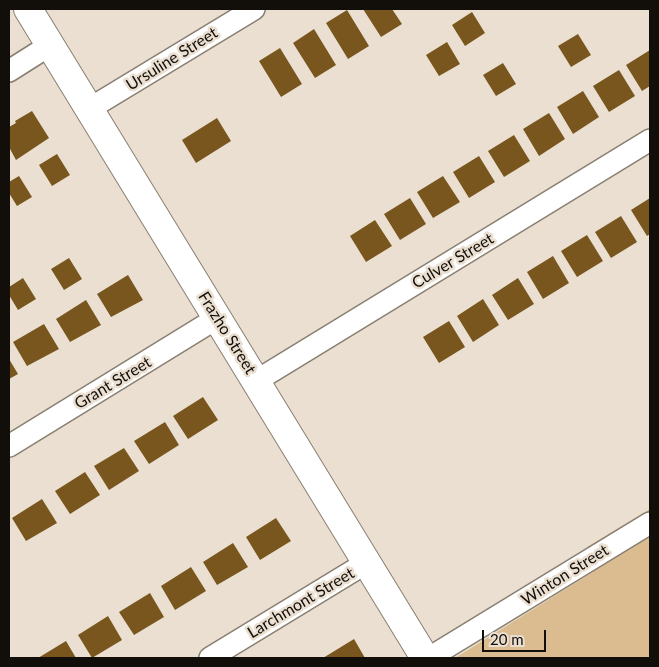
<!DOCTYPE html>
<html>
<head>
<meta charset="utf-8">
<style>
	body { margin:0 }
	#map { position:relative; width:659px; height:667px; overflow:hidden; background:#eadfd0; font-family:Lato,sans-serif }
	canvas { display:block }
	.frame { position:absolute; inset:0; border:10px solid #120e09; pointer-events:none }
	.scale { position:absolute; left:482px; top:630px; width:64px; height:22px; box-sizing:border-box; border:2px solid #120e09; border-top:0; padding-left:6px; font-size:15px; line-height:18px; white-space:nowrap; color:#120e09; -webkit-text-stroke:4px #eadfd0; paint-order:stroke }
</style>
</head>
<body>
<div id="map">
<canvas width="659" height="667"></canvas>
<div class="frame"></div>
<div class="scale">20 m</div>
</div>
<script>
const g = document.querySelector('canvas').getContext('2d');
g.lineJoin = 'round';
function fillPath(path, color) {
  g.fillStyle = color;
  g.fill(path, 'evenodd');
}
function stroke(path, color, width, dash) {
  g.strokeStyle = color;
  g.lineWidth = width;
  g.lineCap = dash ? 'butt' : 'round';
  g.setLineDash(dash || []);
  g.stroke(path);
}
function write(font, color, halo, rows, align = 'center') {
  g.font = font + ' Lato,sans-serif';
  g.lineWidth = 5;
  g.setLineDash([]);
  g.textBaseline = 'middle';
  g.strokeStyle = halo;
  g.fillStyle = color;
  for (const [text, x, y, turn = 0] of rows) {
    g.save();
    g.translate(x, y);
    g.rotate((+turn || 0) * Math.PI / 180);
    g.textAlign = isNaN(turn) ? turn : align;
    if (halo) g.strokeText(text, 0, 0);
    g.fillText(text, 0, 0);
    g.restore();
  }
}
const green = new Path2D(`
	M650,509V658H455L593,572L587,547Z`);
const building = new Path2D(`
	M363,9H392L402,24L381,37Z
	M347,10L369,46L348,59L326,23Z
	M472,12L485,33L465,46L452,25Z
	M314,29L336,65L315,78L293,43Z
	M578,34L591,55L571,67L558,46Z
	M447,42L460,64L439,76L426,55Z
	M280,48L302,84L281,97L259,61Z
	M650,50V86L642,91L626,65Z
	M503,63L516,84L496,96L483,75Z
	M619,70L635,96L609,112L593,86Z
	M583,91L599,117L573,134L557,107Z
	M32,111L49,138L16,160L9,147V127L16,123L15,121Z
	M549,113L565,139L539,156L523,129Z
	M217,118L231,141L196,163L182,140Z
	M514,135L530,161L504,177L488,151Z
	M57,154L70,175L52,186L39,165Z
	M479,156L495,182L469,198L453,172Z
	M19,176L32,197L17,206L9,193V182Z
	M443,176L460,202L433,218L417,192Z
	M410,198L426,224L400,240L384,214Z
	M650,198V234L647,236L631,210Z
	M621,216L637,242L611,258L595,232Z
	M375,220L392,246L366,262L350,236Z
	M587,235L603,261L577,277L561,251Z
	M553,256L569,283L543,299L527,272Z
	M69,258L82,279L64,290L51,269Z
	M128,275L143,300L111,317L97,294Z
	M23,278L36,299L18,310L9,295V287Z
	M518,278L534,304L508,320L492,295Z
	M483,299L499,325L473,342L457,316Z
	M86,300L101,325L70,342L56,319Z
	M449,321L465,347L439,363L423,337Z
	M44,324L59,349L27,366L13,342Z
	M9,359L18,374L9,379Z
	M203,397L218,420L188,439L173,416Z
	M165,422L179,445L149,464L134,441Z
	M124,448L139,471L109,490L94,466Z
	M85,472L100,495L70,514L55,491Z
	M42,499L57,523L26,541L12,518Z
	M276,518L291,541L260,560L246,537Z
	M233,543L248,567L217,585L203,562Z
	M191,567L206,591L175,610L161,586Z
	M150,593L164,617L134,635L119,612Z
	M108,616L122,640L92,658L78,635Z
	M354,639L365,658H323Z
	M66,641L76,658H38Z`);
const street = new Path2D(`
	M9,71L50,45
	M89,109L254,9
	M256,381L650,140
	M9,446L217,318
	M210,658L366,563
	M429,658L650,523`);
const secondary = new Path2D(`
	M28,9L425,658`);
const streetNames = [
	["Ursuline Street",172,59,-32],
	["Culver Street",453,261,-31],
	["Frazho Street",227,333,58],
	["Grant Street",113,383,-31],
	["Winton Street",565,575,-32],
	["Larchmont Street",301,603,-31]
];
fillPath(green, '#dbbc90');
fillPath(building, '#78561e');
stroke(street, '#897f71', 24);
stroke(secondary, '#897f71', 30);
stroke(street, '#fff', 21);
stroke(secondary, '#fff', 28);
write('16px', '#120e09', '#eadfd0', streetNames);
</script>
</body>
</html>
